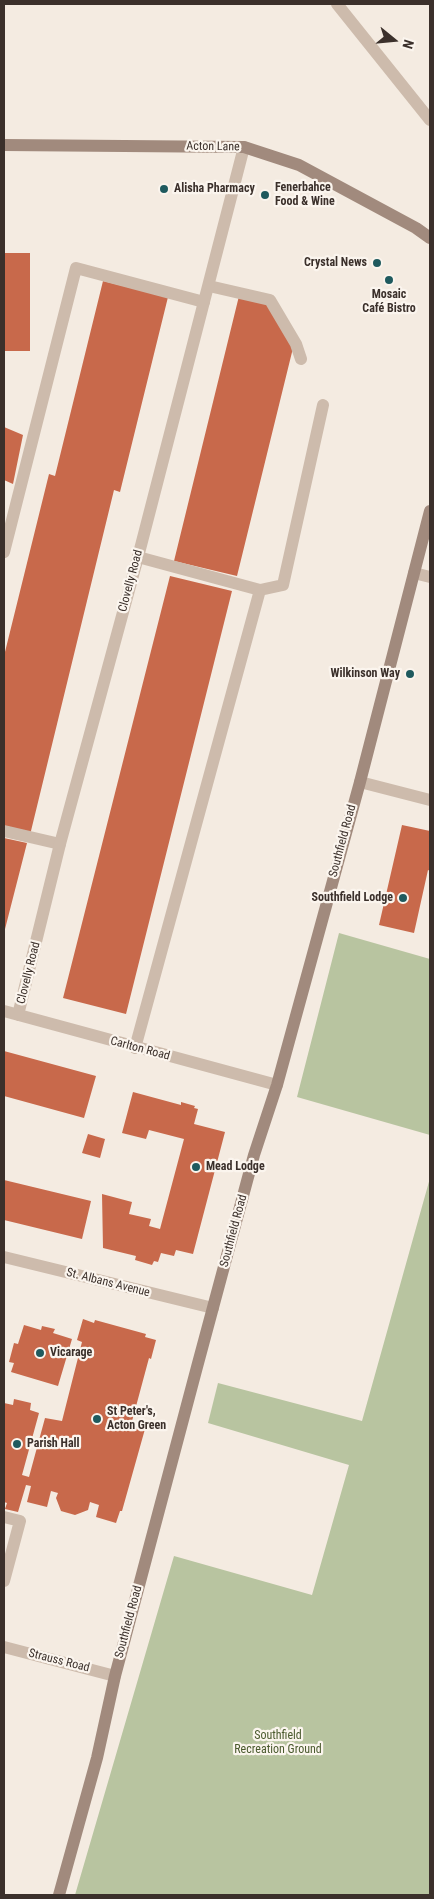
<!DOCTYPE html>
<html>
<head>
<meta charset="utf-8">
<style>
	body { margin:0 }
	#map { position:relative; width:434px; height:1899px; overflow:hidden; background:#f4ebe1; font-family:"Roboto Condensed",sans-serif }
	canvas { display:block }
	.frame { position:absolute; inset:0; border:5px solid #3b302b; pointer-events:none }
	.north { position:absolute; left:369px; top:15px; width:50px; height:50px; -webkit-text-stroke:4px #fbf5ee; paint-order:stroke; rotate:107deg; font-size:14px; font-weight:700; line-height:20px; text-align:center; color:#3b302b }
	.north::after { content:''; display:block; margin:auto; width:18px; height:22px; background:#3b302b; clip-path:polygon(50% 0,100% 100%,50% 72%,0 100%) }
</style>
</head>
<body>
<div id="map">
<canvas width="434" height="1899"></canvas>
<div class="frame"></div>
<div class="north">N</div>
</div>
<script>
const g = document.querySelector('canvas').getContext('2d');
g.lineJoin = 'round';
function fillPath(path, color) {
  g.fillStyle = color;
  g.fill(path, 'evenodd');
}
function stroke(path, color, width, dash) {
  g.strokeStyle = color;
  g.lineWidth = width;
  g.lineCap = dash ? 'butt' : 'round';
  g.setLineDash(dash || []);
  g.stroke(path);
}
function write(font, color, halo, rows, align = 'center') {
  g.font = font + ' "Roboto Condensed",sans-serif';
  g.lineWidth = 4.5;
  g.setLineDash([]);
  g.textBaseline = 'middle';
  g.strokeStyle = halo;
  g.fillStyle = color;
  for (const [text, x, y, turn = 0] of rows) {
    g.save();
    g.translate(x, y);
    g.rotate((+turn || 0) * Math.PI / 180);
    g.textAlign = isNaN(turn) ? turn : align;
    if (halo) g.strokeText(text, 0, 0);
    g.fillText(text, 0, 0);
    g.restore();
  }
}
const green = new Path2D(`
	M339,933L430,959V1135L297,1097Z
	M430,1178V1895H75L174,1556L312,1595L349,1465L208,1423L218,1383L362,1421Z`);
const building = new Path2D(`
	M5,253H30V351H5Z
	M103,281L168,297L120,492L114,490L30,835L4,828V656L49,474L55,476Z
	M239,296L270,305L293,348L237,576L174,561Z
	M4,427L23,435L13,484L4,480Z
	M170,576L232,591L126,1014L63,998Z
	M402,825L430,831V871L428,870L414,933L379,925Z
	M4,838L27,843L4,933Z
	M4,1051L96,1076L84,1118L4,1096Z
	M133,1092L181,1105V1102L195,1106L194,1108L198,1109L194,1124L225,1132L193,1254L176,1250L174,1256L161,1253L158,1262L154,1261L152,1265L135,1260L136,1256L103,1248L102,1194L132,1202L129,1214L151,1219L149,1226L160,1229L184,1139L149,1130L146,1139L122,1133Z
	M88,1134L105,1139L100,1158L82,1153Z
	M4,1180L91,1201L82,1239L4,1220Z
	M83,1319L94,1323L95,1320L146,1334L145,1337L156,1340L151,1359L149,1358L131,1425L145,1429L122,1511H120L116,1523L96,1517L99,1505L90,1502L88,1510L75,1515L61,1511L56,1498L58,1493L51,1491L47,1507L27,1502L31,1486L26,1485L18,1512L5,1509L7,1503L4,1502V1403L13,1405L14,1399L31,1403L30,1410L39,1413L22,1475L29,1477L45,1418L62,1421L82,1342L77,1340Z
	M24,1325L41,1330L42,1326L55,1329L53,1333L72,1339L58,1386L11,1372L14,1363L9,1362L14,1343L18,1344Z`);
const lane = new Path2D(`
	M209,286L270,300L296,344L301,359
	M4,552L76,268L204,302
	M138,557L260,590
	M4,831L60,844
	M135,1048L260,590L283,585L323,405
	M4,1517L20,1521L4,1581`);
const street = new Path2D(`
	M337,4L430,120
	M414,573L430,577
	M360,782L430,800
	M4,1011L277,1085
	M18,1015L60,844L138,557L244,147
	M4,1257L213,1308
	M4,1647L115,1676`);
const secondary = new Path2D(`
	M4,145L244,147L299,165L416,228L430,238
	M59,1895L97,1758L115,1676L197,1367L254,1155L277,1085L360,782L430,511`);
const markers = [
	[164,189,5,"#1f5a5e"],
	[265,195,5,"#1f5a5e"],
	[377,263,5,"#1f5a5e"],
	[389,280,5,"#1f5a5e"],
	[410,674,5,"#1f5a5e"],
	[403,898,5,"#1f5a5e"],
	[196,1167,5,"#1f5a5e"],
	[40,1353,5,"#1f5a5e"],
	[97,1419,5,"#1f5a5e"],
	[17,1444,5,"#1f5a5e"]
];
const streetNames = [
	["Acton Lane",213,147,1],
	["Clovelly Road",131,581,-75],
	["Southfield Road",343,841,-75],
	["Clovelly Road",29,973,-76],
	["Carlton Road",140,1049,15],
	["Southfield Road",234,1231,-75],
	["St. Albans Avenue",108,1283,14],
	["Southfield Road",129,1622,-75],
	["Strauss Road",59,1661,14]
];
const poiNames = [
	["Fenerbahce",275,188],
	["Food & Wine",275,202],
	["Alisha Pharmacy",174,189],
	["Crystal News",367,263,"right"],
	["Mosaic",389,295,"center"],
	["Café Bistro",389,309,"center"],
	["Wilkinson Way",400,674,"right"],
	["Southfield Lodge",393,898,"right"],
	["Mead Lodge",206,1167],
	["Vicarage",50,1353],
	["St Peter's,",107,1412],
	["Acton Green",107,1426],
	["Parish Hall",27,1444]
];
const parkNames = [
	["Southfield",278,1736],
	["Recreation Ground",278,1750]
];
fillPath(green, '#b8c4a0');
fillPath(building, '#c8694b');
stroke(lane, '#cdbbac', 12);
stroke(street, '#cdbbac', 12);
stroke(secondary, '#a18a7d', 12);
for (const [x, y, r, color] of markers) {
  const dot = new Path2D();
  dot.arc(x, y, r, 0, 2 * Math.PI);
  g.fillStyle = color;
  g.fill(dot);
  stroke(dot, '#fbf5ee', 2);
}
write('12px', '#3b302b', '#fbf5ee', streetNames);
write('bold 12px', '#3b302b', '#fbf5ee', poiNames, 'left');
write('12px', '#4a5a2e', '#fbf5ee', parkNames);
</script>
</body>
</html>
